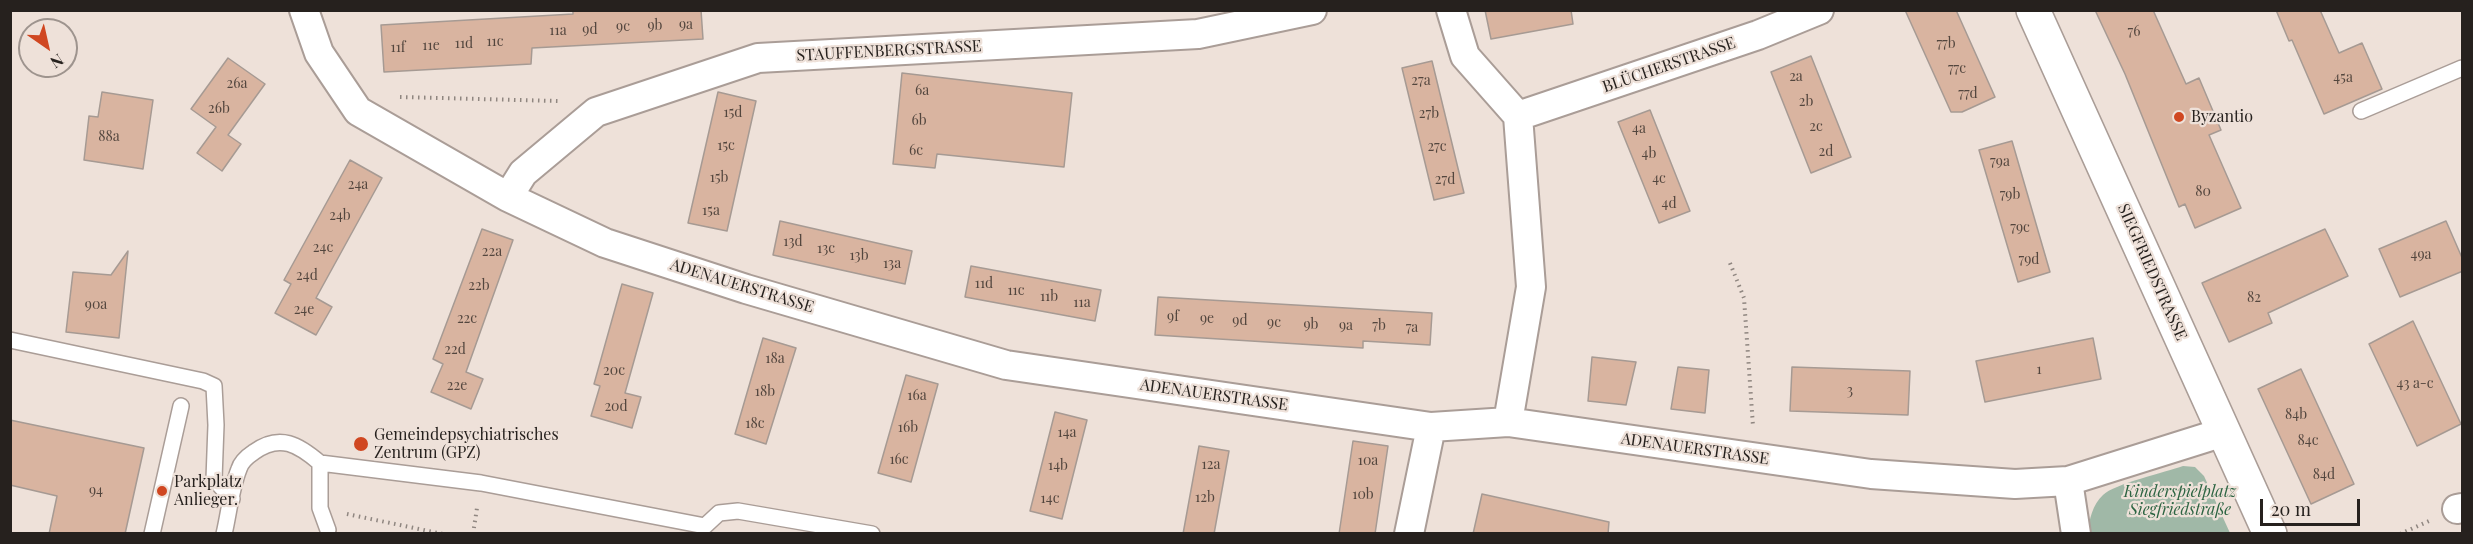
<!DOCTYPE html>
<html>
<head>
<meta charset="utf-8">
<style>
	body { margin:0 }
	#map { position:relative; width:2473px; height:544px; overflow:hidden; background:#eee1d9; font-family:"Playfair Display",serif }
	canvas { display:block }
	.frame { position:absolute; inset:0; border:12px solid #26211e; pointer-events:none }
	.north { position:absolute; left:18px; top:18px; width:60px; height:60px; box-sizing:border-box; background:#eee1d9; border:2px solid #9e948e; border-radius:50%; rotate:146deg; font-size:16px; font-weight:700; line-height:24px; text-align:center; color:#26211e }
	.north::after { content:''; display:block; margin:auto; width:21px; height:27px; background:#d04721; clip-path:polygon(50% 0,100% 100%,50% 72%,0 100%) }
	.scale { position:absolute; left:2260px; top:499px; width:100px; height:27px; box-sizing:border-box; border:3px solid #26211e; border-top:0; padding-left:8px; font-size:18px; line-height:21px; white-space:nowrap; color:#26211e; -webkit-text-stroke:4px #eee1d9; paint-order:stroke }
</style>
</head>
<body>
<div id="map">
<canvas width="2473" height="544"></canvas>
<div class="frame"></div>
<div class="north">N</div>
<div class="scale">20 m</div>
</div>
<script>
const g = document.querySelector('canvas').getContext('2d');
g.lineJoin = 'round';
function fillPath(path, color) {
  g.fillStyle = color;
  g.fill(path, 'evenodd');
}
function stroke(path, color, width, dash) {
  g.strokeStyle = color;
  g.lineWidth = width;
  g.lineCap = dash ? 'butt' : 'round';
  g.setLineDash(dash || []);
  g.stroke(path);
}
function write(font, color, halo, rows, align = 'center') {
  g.font = font + ' "Playfair Display",serif';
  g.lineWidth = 4.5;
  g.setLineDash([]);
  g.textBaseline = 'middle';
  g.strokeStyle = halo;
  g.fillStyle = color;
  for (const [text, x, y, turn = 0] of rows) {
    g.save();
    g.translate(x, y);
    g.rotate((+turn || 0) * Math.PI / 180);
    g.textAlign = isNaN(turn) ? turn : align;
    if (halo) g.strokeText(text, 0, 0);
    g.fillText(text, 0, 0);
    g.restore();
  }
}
const green = new Path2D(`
	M2183,466L2195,467L2204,476L2230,533H2089C2088,521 2093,504 2103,495C2114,484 2166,472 2183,466Z`);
const building = new Path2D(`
	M573,10H701L703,39L532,48L531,64L384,72L381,25L573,14Z
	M1485,10H1571L1573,24L1491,39Z
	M1905,10H1956L1995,97L1962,112H1951Z
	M2095,10H2153L2186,84L2199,78L2221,130L2209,135L2241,208L2195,228L2185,204L2179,207L2125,74Z
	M2276,10H2320L2339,53L2362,43L2382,89L2324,114L2292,40L2289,41Z
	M1811,56L1851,157L1811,173L1771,72Z
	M228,58L265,84L228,135L241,144L222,171L197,153L216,127L191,109Z
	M1432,61L1464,193L1434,200L1402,68Z
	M902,73L1072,93L1064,167L937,154L935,168L893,164Z
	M102,92L153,100L143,169L84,160L89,116L98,117Z
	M718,92L756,101L727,231L688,223Z
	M1650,110L1690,211L1659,223L1618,122Z
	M2012,141L2050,272L2018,282L1979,150Z
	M350,160L382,178L316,298L332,307L316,335L275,313L291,284L284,280Z
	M780,221L912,251L905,284L773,255Z
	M2446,221L2463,260V271L2400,297L2379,249Z
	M482,229L513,240L466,372L483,379L471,409L431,392L443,364L433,359Z
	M2325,229L2348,276L2268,313L2272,323L2229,342L2202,283Z
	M128,251L119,338L66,332L73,272L111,275Z
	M971,266L1101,290L1095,321L965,297Z
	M622,284L653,293L625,393L641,397L632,428L591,416L600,386L594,384Z
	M1158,297L1432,313L1430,345L1363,341V348L1155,335Z
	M2413,321L2461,424L2417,446L2369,344Z
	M763,338L796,348L766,444L735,434Z
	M2093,338L2101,379L1985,402L1976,361Z
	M1592,357L1636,362L1626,405L1588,401Z
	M1678,367L1709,370L1705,413L1671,409Z
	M1792,367L1910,371L1908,415L1790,411Z
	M2301,369L2354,484L2311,504L2258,389Z
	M906,375L938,384L911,482L878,473Z
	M1055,412L1087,420L1062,519L1030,511Z
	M10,420L144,448L125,534H49L57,496L10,485Z
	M1353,441L1388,446L1375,534H1339Z
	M1199,446L1229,451L1214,534H1183Z
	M1482,494L1609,522L1608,534H1473Z`);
const path = new Path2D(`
	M400,97L558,101
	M1730,263L1744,298L1753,426
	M347,514L443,534
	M473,534L477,508
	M2400,534L2429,521`);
const lane = new Path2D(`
	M2361,111L2462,68
	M10,340L203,381L214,386L216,425L214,479L232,499
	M320,463V508L328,530
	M152,534L181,406
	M224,534C229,513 231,489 239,469C241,462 248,456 254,452C280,433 299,445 320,463L481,483L705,526L719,513L738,511L872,534`);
const street = new Path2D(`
	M304,10L319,53L358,111L508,197L605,243L746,289L1006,365L1431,427L1508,422L1871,474L2015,484L2068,481L2224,432
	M1451,10L1465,56L1518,116L1531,287L1508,422
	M1518,116L1758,35L1819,10
	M508,197L523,173L596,112L758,58L1198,34L1312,10
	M2068,481L2076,534
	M2457,509L2462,508
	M1409,534L1431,427`);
const secondary = new Path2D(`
	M2033,10L2270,534`);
const markers = [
	[2179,117,6,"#d04721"],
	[361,444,8,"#d04721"],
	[162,491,6,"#d04721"]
];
const numberNames = [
	["9a",686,25],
	["9b",655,26],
	["9c",623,27],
	["9d",590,30],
	["11a",558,31],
	["76",2134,32],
	["11c",495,42],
	["11d",464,44],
	["77b",1946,44],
	["11e",431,46],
	["11f",398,48],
	["77c",1957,69],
	["2a",1796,77],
	["45a",2343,78],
	["27a",1421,81],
	["26a",237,84],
	["6a",922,91],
	["77d",1968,94],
	["2b",1806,102],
	["26b",219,109],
	["15d",733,113],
	["27b",1429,114],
	["6b",919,121],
	["2c",1816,127],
	["4a",1639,129],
	["88a",109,137],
	["15c",726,146],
	["27c",1437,147],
	["6c",916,151],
	["2d",1826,152],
	["4b",1649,154],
	["79a",2000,162],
	["15b",719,178],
	["4c",1659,179],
	["27d",1445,180],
	["24a",358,185],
	["80",2203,192],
	["79b",2010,195],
	["4d",1669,204],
	["15a",711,211],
	["24b",340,216],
	["79c",2020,228],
	["13d",793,242],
	["24c",323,248],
	["13c",826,249],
	["22a",492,252],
	["49a",2421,255],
	["13b",859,256],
	["79d",2029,260],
	["13a",892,264],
	["24d",307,276],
	["11d",984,284],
	["22b",479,286],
	["11c",1016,291],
	["11b",1049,297],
	["82",2254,298],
	["11a",1082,303],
	["90a",96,305],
	["24e",304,310],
	["9f",1173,317],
	["22c",467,319],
	["9e",1207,319],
	["9d",1240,321],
	["9c",1274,323],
	["9b",1311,325],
	["9a",1346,326],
	["7b",1379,326],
	["7a",1412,328],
	["22d",455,350],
	["18a",775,359],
	["1",2039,370],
	["20c",614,371],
	["43 a-c",2415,384],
	["22e",457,386],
	["3",1850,391],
	["18b",765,392],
	["16a",917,396],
	["20d",616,407],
	["84b",2296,415],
	["18c",755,424],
	["16b",908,428],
	["14a",1067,433],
	["84c",2308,441],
	["16c",899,460],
	["10a",1368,461],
	["12a",1211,465],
	["14b",1058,466],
	["84d",2324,475],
	["94",96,491],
	["10b",1363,495],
	["12b",1205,498],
	["14c",1050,499]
];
const streetNames = [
	["STAUFFENBERGSTRASSE",889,51,-3],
	["BLÜCHERSTRASSE",1669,65,-19],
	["SIEGFRIEDSTRASSE",2152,272,66],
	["ADENAUERSTRASSE",742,286,17],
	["ADENAUERSTRASSE",1214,395,8],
	["ADENAUERSTRASSE",1695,449,8]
];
const poiNames = [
	["Byzantio",2191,117],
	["Gemeindepsychiatrisches",374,435],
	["Zentrum (GPZ)",374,453],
	["Parkplatz",174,482],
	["Anlieger.",174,500]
];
const parkNames = [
	["Kinderspielplatz",2180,492],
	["Siegfriedstraße",2180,510]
];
fillPath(green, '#a0b8a7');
fillPath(building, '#d9b4a0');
stroke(building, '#a69a93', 1.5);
stroke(lane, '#aa9d97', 18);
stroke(street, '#aa9d97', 32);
stroke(secondary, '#aa9d97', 36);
stroke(path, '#8f8680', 4, [1.5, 4.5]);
stroke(lane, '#fff', 15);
stroke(street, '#fff', 28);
stroke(secondary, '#fff', 33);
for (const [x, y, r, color] of markers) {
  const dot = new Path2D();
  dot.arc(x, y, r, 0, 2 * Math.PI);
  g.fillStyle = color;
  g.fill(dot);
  stroke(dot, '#eee1d9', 2);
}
write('14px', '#53463e', null, numberNames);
write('16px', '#26211e', '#eee1d9', streetNames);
write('16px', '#26211e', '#eee1d9', poiNames, 'left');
write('italic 16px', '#2c6442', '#eee1d9', parkNames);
</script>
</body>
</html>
